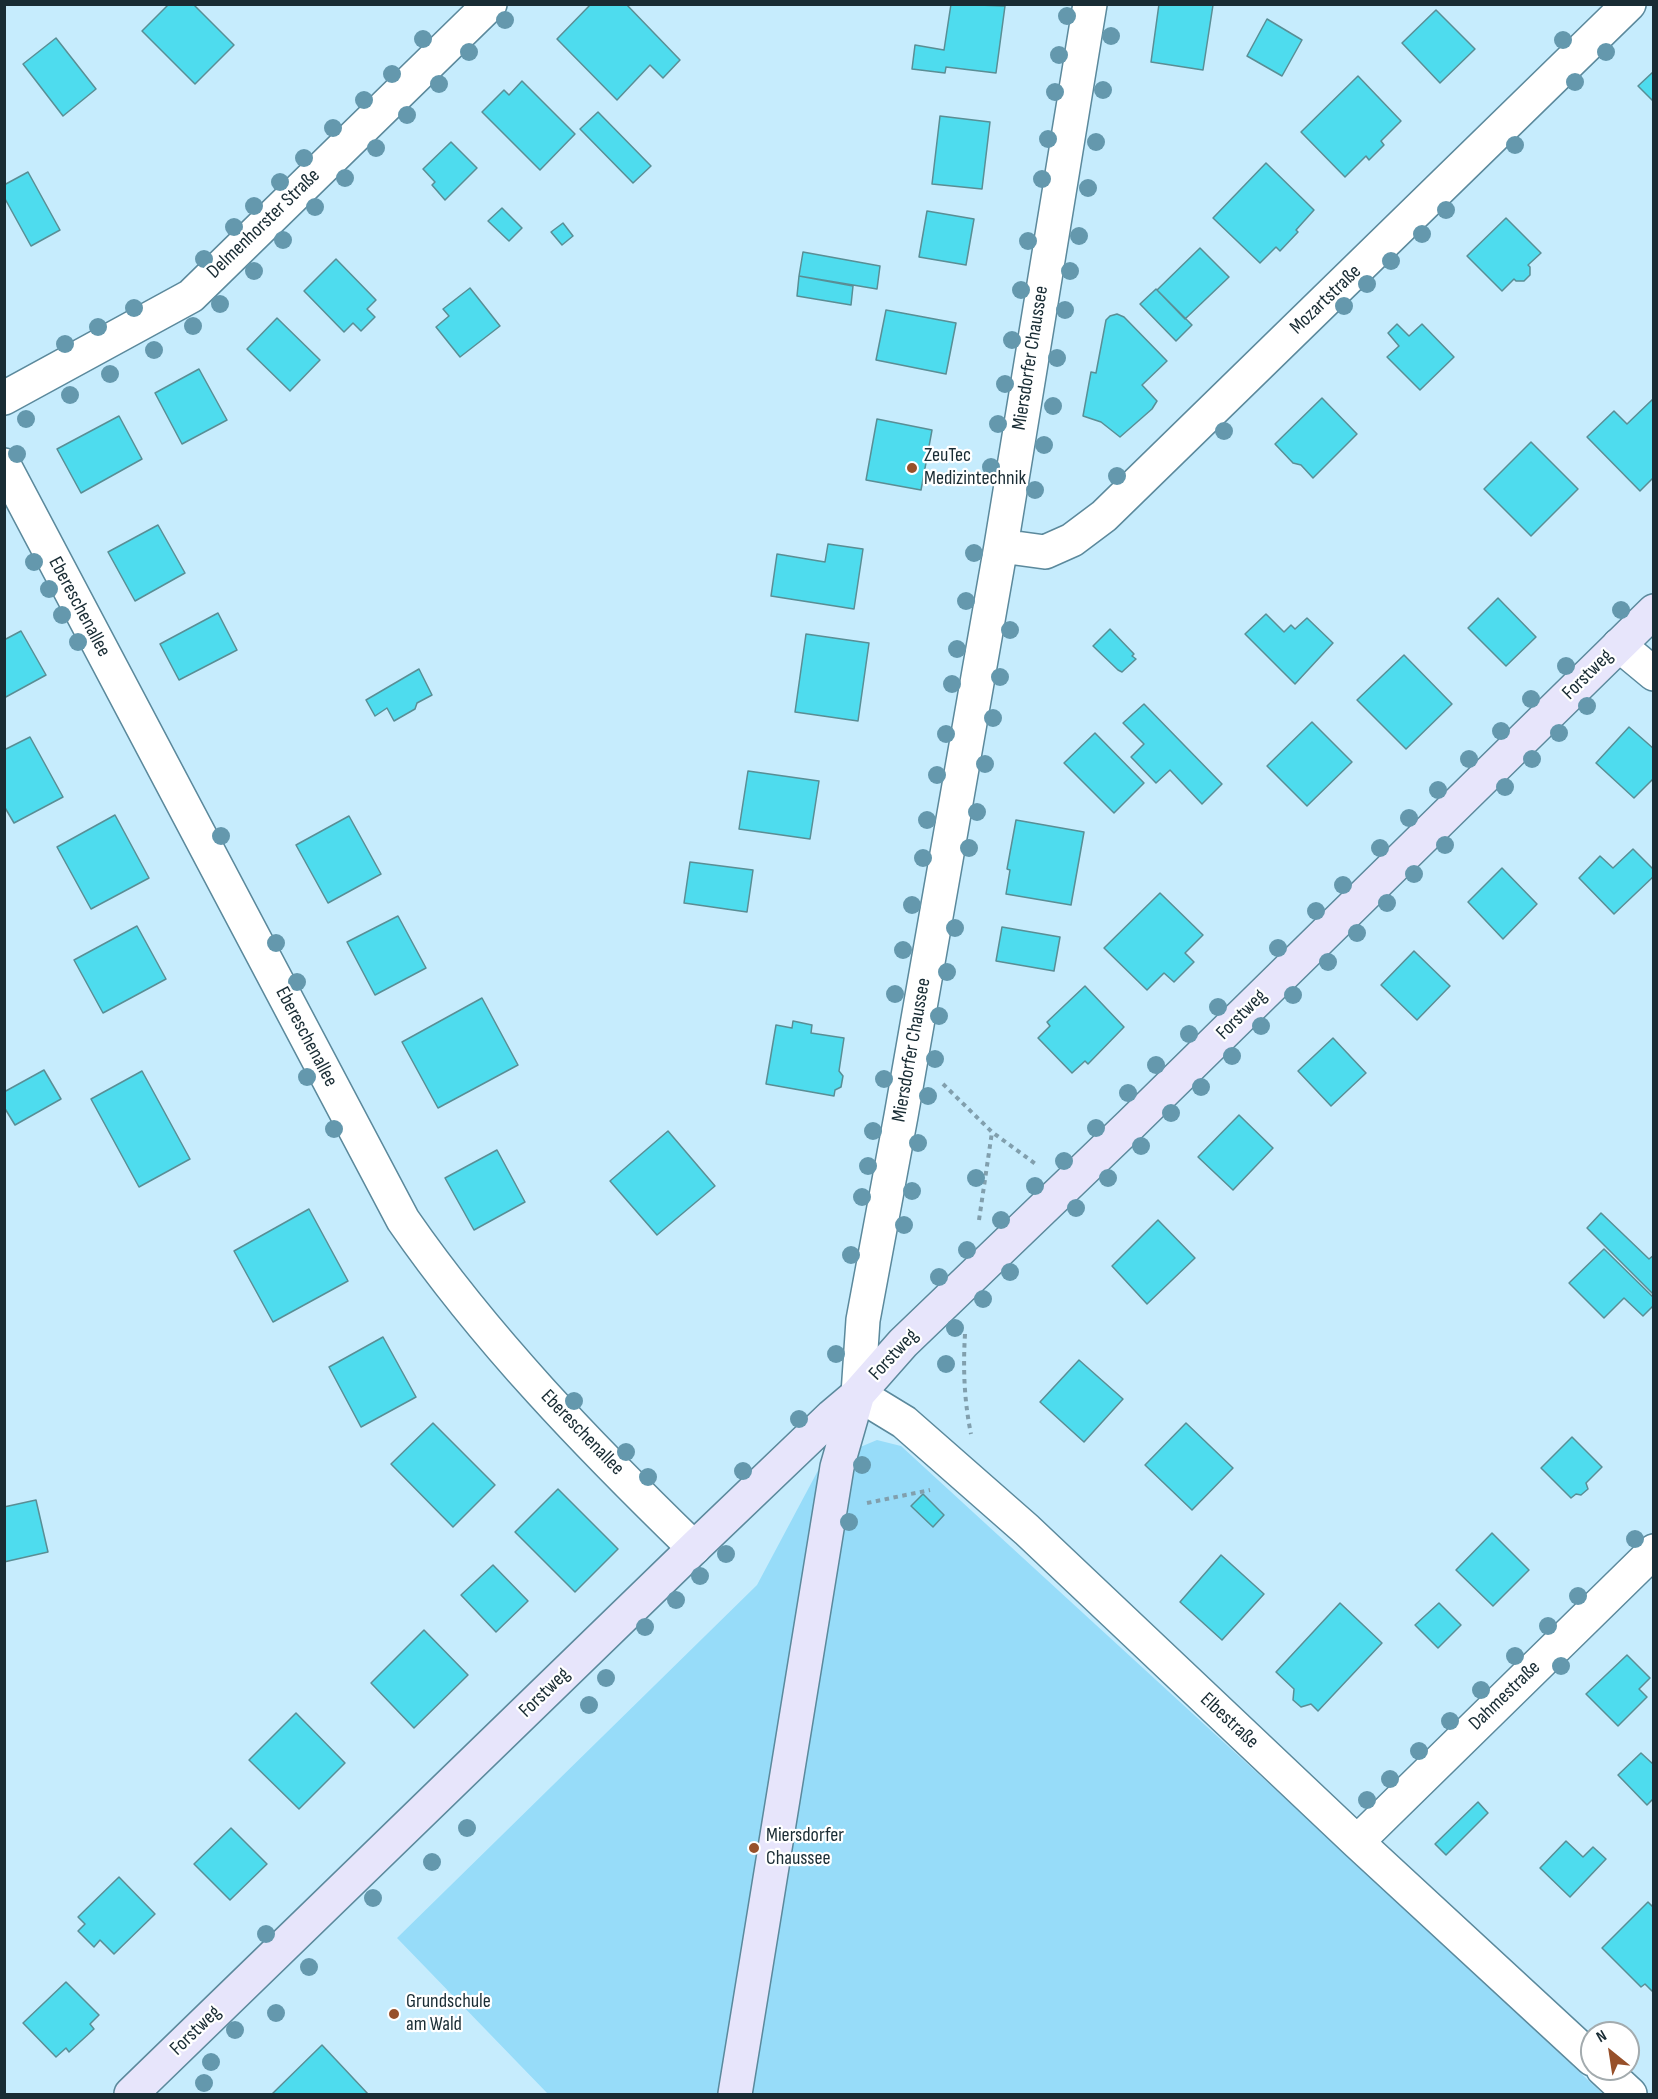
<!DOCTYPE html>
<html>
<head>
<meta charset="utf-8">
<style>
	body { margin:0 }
	#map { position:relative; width:1658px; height:2099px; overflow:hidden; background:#c6ecfd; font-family:"Sofia Sans Condensed",sans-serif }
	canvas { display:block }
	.frame { position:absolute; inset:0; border:6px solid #192c34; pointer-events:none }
	.north { position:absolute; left:1580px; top:2021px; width:60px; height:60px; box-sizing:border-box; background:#fff; border:2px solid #a3abae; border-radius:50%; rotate:330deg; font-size:16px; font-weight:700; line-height:24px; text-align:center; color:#192c34 }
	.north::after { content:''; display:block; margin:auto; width:21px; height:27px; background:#97502a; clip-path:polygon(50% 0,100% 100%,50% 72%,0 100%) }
</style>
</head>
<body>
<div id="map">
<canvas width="1658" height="2099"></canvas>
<div class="frame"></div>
<div class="north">N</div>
</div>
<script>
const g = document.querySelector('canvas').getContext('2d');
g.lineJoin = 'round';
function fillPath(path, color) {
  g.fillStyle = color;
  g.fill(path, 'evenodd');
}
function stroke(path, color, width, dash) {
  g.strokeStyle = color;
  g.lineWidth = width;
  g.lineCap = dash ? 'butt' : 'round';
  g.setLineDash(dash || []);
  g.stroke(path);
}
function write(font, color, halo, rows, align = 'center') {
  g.font = font + ' "Sofia Sans Condensed",sans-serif';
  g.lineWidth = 4.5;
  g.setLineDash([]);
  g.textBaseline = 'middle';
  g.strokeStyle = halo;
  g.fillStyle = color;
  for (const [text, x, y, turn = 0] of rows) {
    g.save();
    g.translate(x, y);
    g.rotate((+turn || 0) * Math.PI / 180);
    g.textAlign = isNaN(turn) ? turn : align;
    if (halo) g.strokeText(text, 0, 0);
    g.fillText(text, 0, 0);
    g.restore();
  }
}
const green = new Path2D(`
	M877,1440L901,1446L1338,1847L1603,2094H548L397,1938L757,1585L822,1463Z`);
const building = new Path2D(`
	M169,4H193L234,45L195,84L142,31Z
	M591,4H626L680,60L663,78L650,65L617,100L557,39Z
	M951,4L1005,6L996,73L946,67L945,73L912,69L915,45L944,50Z
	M1159,4L1213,5L1203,70L1151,62Z
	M1436,10L1475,49L1440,83L1402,43Z
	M1267,19L1302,40L1282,76L1247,56Z
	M56,38L96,89L63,116L23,64Z
	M1654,71V102L1638,86Z
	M1358,76L1401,121L1381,141L1384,145L1369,160L1366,156L1345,177L1301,132Z
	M522,81L575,134L540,170L482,112L504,90L509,95Z
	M598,112L651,166L633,183L580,129Z
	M940,116L990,122L982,189L932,184Z
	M451,142L477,168L445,200L432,185L435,182L423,169Z
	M1266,163L1314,210L1296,230L1298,232L1280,251L1276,247L1260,263L1213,218Z
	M28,172L60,230L31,246L4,197V185Z
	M502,208L522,228L509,241L488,221Z
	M927,211L974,219L966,265L919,257Z
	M1506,218L1541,253L1528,265L1530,267V275L1524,281H1516L1514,279L1502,291L1467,256Z
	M563,223L573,236L562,245L551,232Z
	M1200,248L1229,277L1185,319L1157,290Z
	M803,252L880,266L877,289L799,276Z
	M336,259L376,300L367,309L375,317L361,331L353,323L344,332L304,291Z
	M799,276L853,286L851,305L797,296Z
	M470,288L500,326L460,357L436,327L449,316L443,309Z
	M1156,289L1192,325L1176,341L1140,304Z
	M886,310L956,323L946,374L876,360Z
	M1117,314L1124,317L1167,361L1142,385L1157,401L1152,409L1120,437L1101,422L1083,416L1091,372L1096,373L1106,320L1110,316Z
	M277,318L320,360L290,391L247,349Z
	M1397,324L1409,336L1422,324L1454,357L1420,390L1387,357L1399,346L1388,333Z
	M199,369L227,420L182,444L155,393Z
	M1322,398L1357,434L1313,478L1301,465L1293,463L1275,444Z
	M1654,398V477L1640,491L1587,437L1614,411L1627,424Z
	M119,416L142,459L81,493L57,449Z
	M877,419L932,430L921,490L866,480Z
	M1531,442L1578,489L1531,536L1484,489Z
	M158,525L185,573L135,601L108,552Z
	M828,544L863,549L854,609L771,596L777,554L825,562Z
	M1498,598L1536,637L1506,666L1468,628Z
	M218,613L237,650L179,680L160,644Z
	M1266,614L1284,632L1291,625L1295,629L1307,618L1333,643L1295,684L1245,634Z
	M1110,629L1134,654L1132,656L1136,659L1122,672L1118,670L1093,646Z
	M21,631L46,675L4,698V640Z
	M806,634L869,643L858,721L795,712Z
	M1404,655L1452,704L1406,749L1357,700Z
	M419,669L432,695L417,703L415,709L394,721L387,708L375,716L366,700Z
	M1144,704L1222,784L1202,804L1170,770L1156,783L1131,757L1144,744L1123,723Z
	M1312,722L1352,762L1307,806L1267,766Z
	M1629,727L1654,749V778L1634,798L1596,763Z
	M1095,733L1144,783L1114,813L1064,763Z
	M30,737L63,797L14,823L4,806V750Z
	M748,771L819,781L810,839L739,829Z
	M115,815L149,878L91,909L57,847Z
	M349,816L381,874L328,903L296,845Z
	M1016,820L1084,832L1071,905L1006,894L1010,870L1007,869Z
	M1633,849L1654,870V876L1614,914L1579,878L1600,856L1613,868Z
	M690,862L753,870L747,912L684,903Z
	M1502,868L1537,904L1503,939L1468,902Z
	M1160,893L1203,935L1185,953L1194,962L1174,982L1164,973L1147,990L1104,948Z
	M398,916L426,968L375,995L347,942Z
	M137,926L166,979L103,1013L74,960Z
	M1002,927L1060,937L1054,971L996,961Z
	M1414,951L1450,986L1417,1020L1381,985Z
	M1085,986L1124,1027L1088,1064L1085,1061L1072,1073L1038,1038L1050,1026L1047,1022Z
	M482,998L518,1065L438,1108L402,1042Z
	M793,1021L812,1025L811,1033L844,1038L839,1071L843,1076L841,1087L835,1090L834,1096L766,1084L776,1025L792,1028Z
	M1333,1038L1366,1073L1331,1106L1298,1071Z
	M44,1070L61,1099L15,1125L4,1107V1092Z
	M142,1071L190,1159L139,1187L91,1099Z
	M1239,1115L1273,1148L1233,1190L1198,1157Z
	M668,1131L715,1186L657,1235L610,1181Z
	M497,1150L525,1202L474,1230L445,1178Z
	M309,1209L348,1281L273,1322L234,1251Z
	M1601,1213L1649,1259L1654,1255V1295L1587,1228Z
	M1158,1220L1195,1258L1147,1304L1112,1266Z
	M1604,1249L1654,1298V1305L1643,1316L1624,1298L1604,1318L1569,1283Z
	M383,1337L416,1397L361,1427L329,1367Z
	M1079,1360L1123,1399L1084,1442L1040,1402Z
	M433,1423L495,1485L453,1527L391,1464Z
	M1186,1423L1233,1468L1192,1510L1145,1465Z
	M1572,1437L1602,1467L1586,1483L1588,1489L1581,1495L1576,1494L1571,1498L1541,1468Z
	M558,1489L618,1549L575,1592L515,1532Z
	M923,1494L944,1515L933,1527L911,1506Z
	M36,1500L48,1552L4,1562V1507Z
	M1492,1533L1529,1570L1493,1606L1456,1570Z
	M1221,1555L1264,1594L1222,1640L1180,1602Z
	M493,1565L528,1601L496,1632L461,1595Z
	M1340,1603L1382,1643L1318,1711L1311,1704L1301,1707L1293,1700L1294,1689L1276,1672Z
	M1439,1603L1461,1625L1438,1648L1415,1625Z
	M424,1630L468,1675L414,1728L371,1683Z
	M1627,1655L1650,1678L1639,1689L1647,1697L1618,1726L1586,1694Z
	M296,1713L345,1763L299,1809L249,1760Z
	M1641,1753L1654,1765V1798L1647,1805L1618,1775Z
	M1478,1802L1488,1813L1446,1855L1435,1844Z
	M231,1828L267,1864L230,1900L194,1864Z
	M1566,1841L1583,1857L1593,1847L1606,1859L1570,1897L1540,1868Z
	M119,1877L155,1914L114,1954L100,1940L94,1947L78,1931L85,1924L78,1917Z
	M1648,1902L1654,1908V1993L1645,1984L1641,1987L1602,1948Z
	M66,1982L99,2015L90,2024L94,2029L69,2052L66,2048L56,2057L23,2023Z
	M322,2045L368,2094H272Z`);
const path = new Path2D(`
	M943,1084L992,1132L1037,1165
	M979,1220L992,1132
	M965,1334C963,1368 964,1400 971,1434
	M867,1503L930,1490`);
const street = new Path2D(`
	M1090,4L1001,546L901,1116L863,1320L858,1394L904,1422L1027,1530L1357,1842L1592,2059
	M4,398L191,296L490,4
	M4,465L403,1220C486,1340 589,1446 694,1548
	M1001,546L1045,552L1072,540L1104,516L1629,4
	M1619,645L1654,674
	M1357,1842L1654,1551
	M1603,2069L1630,2094`);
const secondary = new Path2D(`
	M131,2094L694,1548L832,1416L858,1394L903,1343L1130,1125L1654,611
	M735,2094L837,1467L858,1394`);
const trees = [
	[1067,16],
	[505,20],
	[1111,36],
	[423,39],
	[1563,40],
	[469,52],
	[1606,52],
	[1059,55],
	[392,74],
	[1575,82],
	[439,84],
	[1103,90],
	[1055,92],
	[364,100],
	[407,115],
	[333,128],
	[1048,139],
	[1096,142],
	[1515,145],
	[376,148],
	[304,158],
	[345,178],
	[1042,179],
	[280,182],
	[1088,188],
	[254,206],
	[315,207],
	[1446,210],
	[234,227],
	[1422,234],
	[1079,236],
	[283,240],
	[1028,241],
	[204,259],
	[1391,261],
	[254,271],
	[1070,271],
	[1367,284],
	[1021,290],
	[220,304],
	[1344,306],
	[134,308],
	[1065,310],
	[193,326],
	[98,327],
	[1012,340],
	[65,344],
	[154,350],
	[1057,358],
	[110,374],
	[1005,384],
	[70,395],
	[1053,406],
	[26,419],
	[998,424],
	[1224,431],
	[1044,445],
	[17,454],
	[991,467],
	[1117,476],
	[1035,490],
	[974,553],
	[34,562],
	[49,589],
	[966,601],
	[1621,610],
	[62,615],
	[1010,630],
	[78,642],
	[957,649],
	[1566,666],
	[1000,677],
	[952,684],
	[1531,699],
	[1587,706],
	[993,718],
	[1501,731],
	[1559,733],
	[946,734],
	[1469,759],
	[1532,759],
	[985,764],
	[937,775],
	[1505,787],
	[1438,790],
	[977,812],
	[1409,818],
	[927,820],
	[221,836],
	[1445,845],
	[969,848],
	[1380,848],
	[923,858],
	[1414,874],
	[1343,885],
	[1387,903],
	[912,905],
	[1316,911],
	[955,928],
	[1357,933],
	[276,943],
	[1278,948],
	[903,950],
	[1328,962],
	[947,972],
	[297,982],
	[895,994],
	[1293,995],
	[1218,1007],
	[939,1016],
	[1261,1026],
	[1189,1034],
	[1232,1056],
	[935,1059],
	[1156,1065],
	[307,1077],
	[884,1079],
	[1201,1087],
	[1128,1093],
	[928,1096],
	[1171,1113],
	[1096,1128],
	[334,1129],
	[873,1131],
	[918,1143],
	[1141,1146],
	[1064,1161],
	[868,1166],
	[976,1178],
	[1108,1178],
	[1035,1186],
	[912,1191],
	[862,1197],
	[1076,1208],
	[1001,1220],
	[904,1225],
	[967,1250],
	[851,1255],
	[1010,1272],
	[939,1277],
	[983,1299],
	[955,1328],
	[836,1354],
	[946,1364],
	[574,1401],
	[799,1419],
	[626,1452],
	[862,1465],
	[743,1471],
	[648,1477],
	[849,1522],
	[1635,1539],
	[726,1554],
	[700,1576],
	[1578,1596],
	[676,1600],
	[1548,1626],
	[645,1627],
	[1515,1656],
	[1561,1666],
	[606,1678],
	[1481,1690],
	[589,1705],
	[1450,1721],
	[1419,1751],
	[1390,1779],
	[1367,1800],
	[467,1828],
	[432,1862],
	[373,1898],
	[266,1934],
	[309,1967],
	[276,2013],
	[235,2030],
	[211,2062],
	[204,2083]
];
const markers = [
	[912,468,6,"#97502a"],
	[754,1848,6,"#97502a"],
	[394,2014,6,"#97502a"]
];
const streetNames = [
	["Delmenhorster Straße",264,224,-44],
	["Mozartstraße",1326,300,-44],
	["Miersdorfer Chaussee",1031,358,-81],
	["Ebereschenallee",79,607,62],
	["Forstweg",1588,675,-45],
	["Forstweg",1242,1015,-45],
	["Ebereschenallee",306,1037,62],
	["Miersdorfer Chaussee",912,1050,-80],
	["Forstweg",894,1355,-47],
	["Ebereschenallee",582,1433,46],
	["Forstweg",545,1693,-44],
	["Dahmestraße",1505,1696,-44],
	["Elbestraße",1229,1721,43],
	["Forstweg",196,2031,-44]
];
const poiNames = [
	["ZeuTec",924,456],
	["Medizintechnik",924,479],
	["Miersdorfer",766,1836],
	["Chaussee",766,1859],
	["Grundschule",406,2002],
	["am Wald",406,2025]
];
fillPath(green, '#97dcf9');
fillPath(building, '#4edcee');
stroke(building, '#598e95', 1.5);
stroke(street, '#5b899c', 36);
stroke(secondary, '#5b899c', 36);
stroke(path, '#819fad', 4, [4.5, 4.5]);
stroke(street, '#fff', 33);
stroke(secondary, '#e7e5fb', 33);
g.fillStyle = '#6498ad';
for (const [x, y] of trees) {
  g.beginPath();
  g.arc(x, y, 9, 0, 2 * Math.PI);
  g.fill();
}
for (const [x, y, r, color] of markers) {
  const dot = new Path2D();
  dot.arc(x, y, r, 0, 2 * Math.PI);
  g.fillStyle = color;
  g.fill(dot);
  stroke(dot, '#fff', 2);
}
write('20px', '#192c34', '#fff', streetNames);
write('20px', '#192c34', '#fff', poiNames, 'left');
</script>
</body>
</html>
